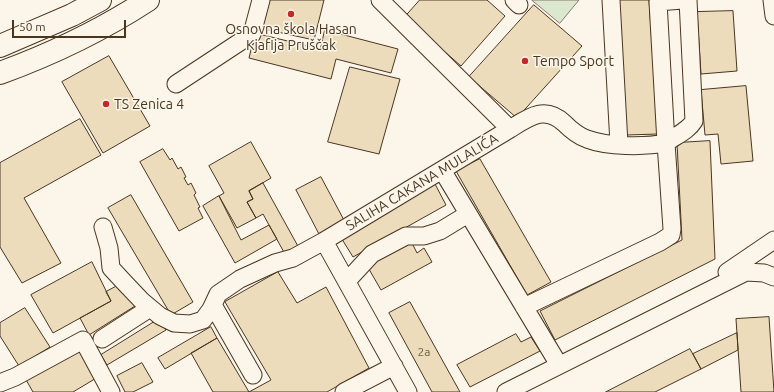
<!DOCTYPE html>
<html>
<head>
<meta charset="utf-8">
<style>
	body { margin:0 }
	#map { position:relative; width:774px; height:392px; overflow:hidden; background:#fbf6e9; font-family:Ubuntu,sans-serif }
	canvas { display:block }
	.scale { position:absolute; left:12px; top:20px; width:114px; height:18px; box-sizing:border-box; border:2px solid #4a3520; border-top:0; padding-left:5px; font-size:12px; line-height:14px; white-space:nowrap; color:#4a3520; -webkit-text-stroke:3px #fbf6e9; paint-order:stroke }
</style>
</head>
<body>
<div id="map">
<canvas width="774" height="392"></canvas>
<div class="scale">50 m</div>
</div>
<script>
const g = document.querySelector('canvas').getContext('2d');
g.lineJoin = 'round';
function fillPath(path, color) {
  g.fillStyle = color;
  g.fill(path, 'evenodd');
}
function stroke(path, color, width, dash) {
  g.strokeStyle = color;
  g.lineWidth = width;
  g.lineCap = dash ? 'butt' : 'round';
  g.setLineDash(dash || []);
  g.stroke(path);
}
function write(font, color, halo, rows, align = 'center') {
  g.font = font + ' Ubuntu,sans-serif';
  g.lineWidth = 3;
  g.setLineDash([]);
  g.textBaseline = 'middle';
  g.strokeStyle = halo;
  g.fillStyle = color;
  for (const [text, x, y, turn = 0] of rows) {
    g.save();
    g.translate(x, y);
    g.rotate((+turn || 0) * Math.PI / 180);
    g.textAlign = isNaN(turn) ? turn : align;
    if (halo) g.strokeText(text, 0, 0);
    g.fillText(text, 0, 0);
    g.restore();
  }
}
const green = new Path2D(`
	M532,0H579L560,23Z`);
const building = new Path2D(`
	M266,0H324L314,40L259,28Z
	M420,0H487L505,16L461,66L405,17Z
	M618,0H649L658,134L627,135Z
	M534,5L582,46L517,118L469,77Z
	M733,11L737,71L701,74L697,12Z
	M325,30L398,49L391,73L336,59L331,79L249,58L255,33L320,49Z
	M109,56L150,126L103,153L62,82Z
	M350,67L400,79L379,154L328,142Z
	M746,86L753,161L721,164L718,134L705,135L701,90Z
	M80,119L101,155L24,198L61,263L22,283L0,247V163Z
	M710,141L715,259L555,340L540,311L682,240L677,143Z
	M251,142L271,178L249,191L253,199L247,202L256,218L237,228L219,196L224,193L209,166Z
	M163,149L170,160L172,158L178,169L181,167L186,177L184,178L188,185L191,183L196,193L194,195L200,207L198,208L203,218L179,231L140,162Z
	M480,159L551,282L527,295L456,171Z
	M321,177L345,222L320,236L296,190Z
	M263,183L299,248L286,256L263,214L256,218L247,202L253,199L249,191Z
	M435,184L446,205L353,257L340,236Z
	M131,195L193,302L171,315L108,208Z
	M219,196L241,240L269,225L277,239L235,263L203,206Z
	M410,239L417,253L424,248L432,262L381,290L366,264Z
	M92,262L111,301L53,333L31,295Z
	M278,272L297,303L326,287L369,368L327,392H213L191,353L217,338L249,392L271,380L225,302Z
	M121,284L135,306L89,335L80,318L111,301L106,292Z
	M410,302L460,392H432L389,313Z
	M25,308L50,347L19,366L0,336V323Z
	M769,317L774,392H741L736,319Z
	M159,319L166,330L107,365L101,355Z
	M211,327L217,338L165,369L158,358Z
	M737,333L738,350L701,369L693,354Z
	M516,334L521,342L531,337L540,351L470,387L457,365Z
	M82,349L98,377L73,392H33L25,378Z
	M690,349L701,369L655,392H606Z
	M142,363L153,382L133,392H125L117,376Z`);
const minor = new Path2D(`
	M380,0L510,129L324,241L408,392
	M514,0L519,5
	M611,0L619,144
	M772,0L774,16
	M176,84L252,34L261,0
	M510,129C529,117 545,105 564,123C571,130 578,136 587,139C608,147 644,147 666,143L658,2L682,0
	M442,170L559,365
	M103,227L109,248L111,268L123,281L142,301L160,316L174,323L190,324L203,320L211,309L218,294L240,279L275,263L293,258L324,241
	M727,272L774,240
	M347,281L372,254L406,236H424L440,231L468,214
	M213,305L253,375
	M524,307L660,242L671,235L672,229L666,143C675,136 688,131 694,121L688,0
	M102,339L150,308
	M0,383L15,377L83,340L111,392
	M344,392L394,366
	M506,392L746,272L764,273L774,277`);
const major = new Path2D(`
	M0,46L72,15L100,0
	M0,73C52,54 102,30 148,0`);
const markers = [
	[291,14,4,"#c62828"],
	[525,61,4,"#c62828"],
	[106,104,4,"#c62828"]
];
const numberNames = [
	["2a",424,352]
];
const poiNames = [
	["Osnovna škola Hasan",291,29,"center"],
	["Kjafija Pruščak",291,45,"center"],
	["Tempo Sport",533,61],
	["TS Zenica 4",114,104]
];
const streetNames = [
	["SALIHA CAKANA MULALIĆA",422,182,-31]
];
fillPath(green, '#dce7d0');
stroke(green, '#887966', 1);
fillPath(building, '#ecdcbc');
stroke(building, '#4a3520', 1);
stroke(minor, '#4a3520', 19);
stroke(major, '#4a3520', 24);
stroke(minor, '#fbf6e9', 17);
stroke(major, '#fbf6e9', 22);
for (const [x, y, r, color] of markers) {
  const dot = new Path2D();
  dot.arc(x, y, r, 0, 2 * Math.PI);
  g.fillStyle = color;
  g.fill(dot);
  stroke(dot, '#fbf6e9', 1.5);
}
write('12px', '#725f47', null, numberNames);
write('14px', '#4a3520', '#fbf6e9', poiNames, 'left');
write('14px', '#4a3520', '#fbf6e9', streetNames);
</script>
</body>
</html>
